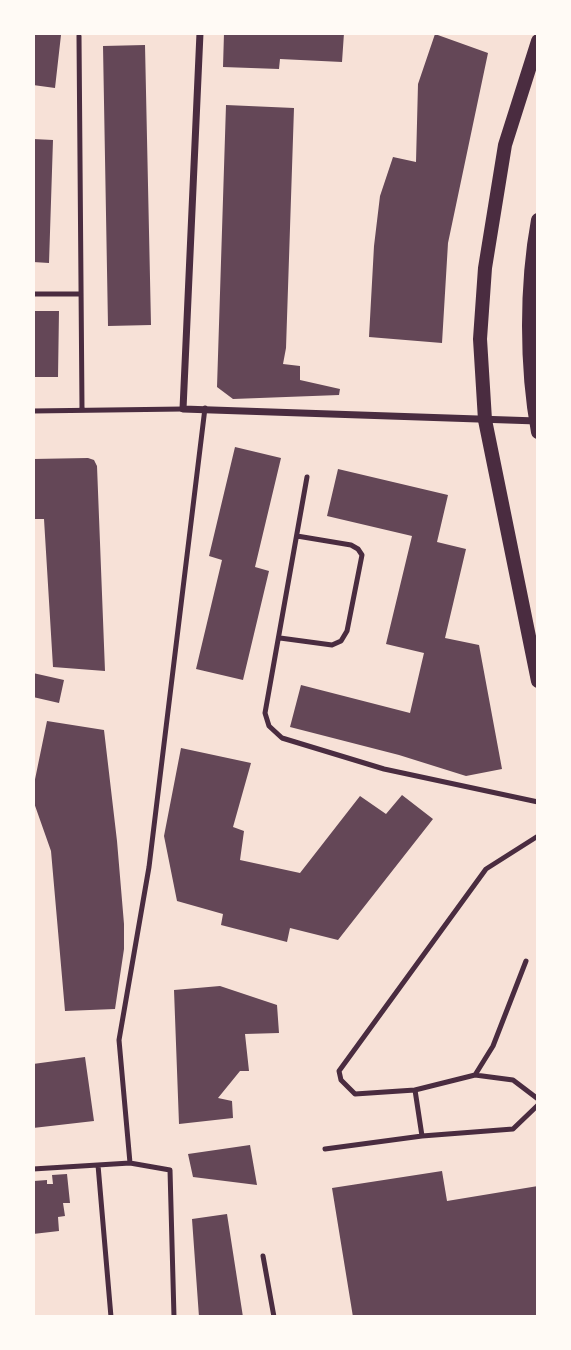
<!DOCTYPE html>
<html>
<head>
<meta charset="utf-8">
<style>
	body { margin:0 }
	#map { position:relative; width:571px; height:1350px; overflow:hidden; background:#f7e1d7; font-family:"IBM Plex Sans",sans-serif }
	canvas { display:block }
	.frame { position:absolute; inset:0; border:35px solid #fffaf5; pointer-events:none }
</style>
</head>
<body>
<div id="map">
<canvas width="571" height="1350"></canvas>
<div class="frame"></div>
</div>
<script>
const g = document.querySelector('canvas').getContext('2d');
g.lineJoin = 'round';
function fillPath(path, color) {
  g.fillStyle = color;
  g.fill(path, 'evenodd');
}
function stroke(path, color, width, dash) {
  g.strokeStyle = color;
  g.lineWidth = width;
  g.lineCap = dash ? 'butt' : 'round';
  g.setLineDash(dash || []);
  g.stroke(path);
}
const building = new Path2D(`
	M33,33L61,35L55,88L33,85Z
	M224,33H344L342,62L280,59L279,69L223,67Z
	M435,34L488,53L448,243L442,343L369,337L374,246L380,196L393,157L416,162L418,84Z
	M145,45L151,325L108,326L103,46Z
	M226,105L294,108L286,348L283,364L300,366V380L340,389L339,395L233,399L217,387Z
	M33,139L53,140L49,263L33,262Z
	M33,311H59L58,377H33Z
	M235,447L281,458L255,567L269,571L243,680L196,669L222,560L209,556Z
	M88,458L94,460L97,466L105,671L53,667L44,519H33V459Z
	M338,469L448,495L437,542L466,549L445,638L479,645L502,769L466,776L399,755L290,727L301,685L410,713L424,653L386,644L412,536L327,516Z
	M33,673L64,680L59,703L33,697Z
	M47,721L104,730L117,841L124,924V949L115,1009L65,1011L51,851L33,800V789Z
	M181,748L251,763L233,827L244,831L240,860L300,873L360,796L386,814L402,795L433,819L338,940L290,928L287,942L221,925L223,914L177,901L164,836Z
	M220,986L277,1005L279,1033L245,1034L249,1071H240L218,1098L232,1101L233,1118L179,1124L174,990Z
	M85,1057L94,1121L33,1128V1064Z
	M250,1145L257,1185L193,1177L188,1154Z
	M442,1171L447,1201L538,1186V1317H353L332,1188Z
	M67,1174L70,1203H63L65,1216L58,1217L59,1231L33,1234L34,1181L47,1180V1184H53L52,1175Z
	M227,1214L243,1317H199L192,1219Z`);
const service = new Path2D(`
	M79,36L82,409
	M33,294H81
	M33,411L183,409
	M307,477L265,713L269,726L282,738L384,769L538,802
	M280,638L332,645L341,641L347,631L362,555L358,549L351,545L297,536
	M475,1075L493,1046L526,961
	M415,1090L475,1075L513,1080L538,1099
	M422,1136L513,1129L538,1105
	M325,1149L422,1136L415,1090L355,1094L341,1080L339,1071L486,869L538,836
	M130,1163L119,1040L149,867L205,408
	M98,1165L111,1317
	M33,1169L130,1163L170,1170L174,1317
	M263,1256L274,1317`);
const minor = new Path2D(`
	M200,33L183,409L537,421`);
const secondary = new Path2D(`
	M538,41L505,145L485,268L480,339L485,420L538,681
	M538,220C526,285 526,367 538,432`);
fillPath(building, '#644757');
stroke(service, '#4a2c40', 5);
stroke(minor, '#4a2c40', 7);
stroke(secondary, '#4a2c40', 14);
</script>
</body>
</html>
